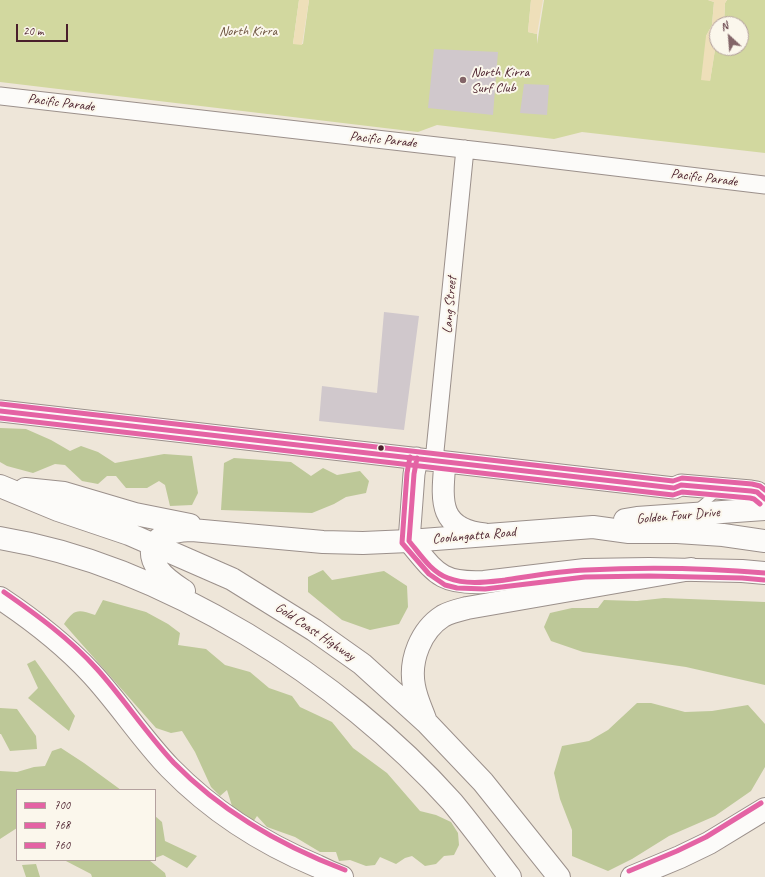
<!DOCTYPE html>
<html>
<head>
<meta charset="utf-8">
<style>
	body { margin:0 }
	#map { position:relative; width:765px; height:877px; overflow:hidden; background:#eee6d9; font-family:Caveat,sans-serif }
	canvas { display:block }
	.legend { position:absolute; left:16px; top:789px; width:140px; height:72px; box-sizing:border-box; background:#fbf7ec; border:1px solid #b4a19f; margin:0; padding:5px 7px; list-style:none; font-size:12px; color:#4a1f2b }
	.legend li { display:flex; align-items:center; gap:8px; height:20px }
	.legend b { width:20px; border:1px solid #b4a19f }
	.north { position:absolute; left:709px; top:16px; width:40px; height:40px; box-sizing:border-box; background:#fbf7ec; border:1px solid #b4a19f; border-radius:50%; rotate:334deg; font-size:11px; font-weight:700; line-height:16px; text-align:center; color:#4a1f2b }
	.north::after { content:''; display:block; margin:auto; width:14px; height:18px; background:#836568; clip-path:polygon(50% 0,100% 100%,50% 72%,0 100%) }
	.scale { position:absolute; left:16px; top:24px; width:52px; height:18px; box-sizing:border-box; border:2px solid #4a1f2b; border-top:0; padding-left:5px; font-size:12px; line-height:14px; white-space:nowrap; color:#4a1f2b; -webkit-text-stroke:3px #fbf7ec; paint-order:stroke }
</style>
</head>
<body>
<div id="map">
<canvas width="765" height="877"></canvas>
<ul class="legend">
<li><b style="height:5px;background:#e463a4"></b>700</li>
<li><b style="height:5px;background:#e463a4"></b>768</li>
<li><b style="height:5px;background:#e463a4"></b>760</li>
</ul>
<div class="north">N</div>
<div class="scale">20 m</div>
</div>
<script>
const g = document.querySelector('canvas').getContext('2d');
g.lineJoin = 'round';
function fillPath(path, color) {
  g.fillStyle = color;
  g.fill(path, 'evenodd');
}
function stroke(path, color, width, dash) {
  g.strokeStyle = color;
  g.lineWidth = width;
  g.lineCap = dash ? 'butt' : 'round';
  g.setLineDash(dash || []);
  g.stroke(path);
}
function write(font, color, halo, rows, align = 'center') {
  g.font = font + ' Caveat,sans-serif';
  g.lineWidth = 4;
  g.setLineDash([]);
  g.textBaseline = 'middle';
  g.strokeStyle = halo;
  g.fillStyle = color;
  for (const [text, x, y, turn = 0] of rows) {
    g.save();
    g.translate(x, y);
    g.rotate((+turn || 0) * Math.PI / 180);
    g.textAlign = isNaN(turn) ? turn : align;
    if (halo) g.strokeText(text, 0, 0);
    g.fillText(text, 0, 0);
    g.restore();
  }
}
const green = new Path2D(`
	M0,0H299L293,44H303L309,0H531L528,32L537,34V44L544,0H708L714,2L712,25L706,36L710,81L715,49L717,47L741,48V24H724L725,3L727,0H765V153L582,132L554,139L437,125L418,132L0,82Z`);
const forest = new Path2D(`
	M0,428L26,429L51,440L70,451L81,446L98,452L115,463L164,454L192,456L198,493L192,505L170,506L165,485L159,481L147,488H126L116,476H107L98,484L82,481L65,465L55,464L33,473L7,466L0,462Z
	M234,458L291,462L311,476L323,468L337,475L360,471L369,481L366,493L346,497L334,504L312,513L221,510L224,463Z
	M323,570L332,580L384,571L407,586L408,607L399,624L370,630L342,620L308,592V577Z
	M664,598L765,602V685L686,667L583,652L551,641L544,627L550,613L572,608H598L604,600L637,601Z
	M103,600L146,612L168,624L180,633L178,645L206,649L225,665L250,672L269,688L292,696L300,707L332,722L353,748L387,773L420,811L436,815L451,822L458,833L459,845L454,855L444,856L436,864L425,866L412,856L405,858L396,864L380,857L375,865L366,866L350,860L339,861L336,852H320L295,837L267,827L257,816L253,822L232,806L227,790L220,796L211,787L195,752L182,731L171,733L156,728L64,624C74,609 78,609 95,615Z
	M35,660L75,716L69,731L28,698L38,688L27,664Z
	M637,703H651L685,712L712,711L748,705L765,724V767L751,791L715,816L669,836L632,859L608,871L572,856V830L560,799L554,773L562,746L589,741L608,730Z
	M0,708L17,709L36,736L37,749L10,751L1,734H0Z
	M61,748L84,763L121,790H17V828L0,839V771L17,772L34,767L45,766L52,751Z
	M155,816L162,822L165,841L197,856L187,868L163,855L155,858Z
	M64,860H149L165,873L166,877H92L91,874Z
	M36,864L40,877H26L22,865Z`);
const sand = new Path2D(`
	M299,0H309L302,45L293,44Z
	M531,0H543L537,34L528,32Z
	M708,0H727L725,3L724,24H717V47L715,50L710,81L701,80L706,36L712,25L714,2Z`);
const building = new Path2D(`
	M434,49L498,52L493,115L428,108Z
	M524,84L549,85L547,115L520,113Z
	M384,312L419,316L404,430L319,421L322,386L377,393Z`);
const service = new Path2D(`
	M697,509L717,492`);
const minor = new Path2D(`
	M0,96L507,154L765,185
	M434,461L465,149`);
const tertiary = new Path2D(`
	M0,411L674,488L681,485L751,491L757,492L765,499
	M445,462C442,499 437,529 485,534
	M409,541L414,474L417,458`);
const secondary = new Path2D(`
	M625,520L637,518L765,509
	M409,541C436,573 440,584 484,582L585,570L649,569L742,571L765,573
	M409,541L593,527L629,532H677L723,535L765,541`);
const trunk = new Path2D(`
	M0,486L58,510L129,534L232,579L314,630L362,664L426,722L483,782L559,877
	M25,489L64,493L135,514L190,525
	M0,538C164,565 342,679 452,802C472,826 491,852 510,877
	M184,591C175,585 164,578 158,569C139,541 168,530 192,530L323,542L363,543L409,541
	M0,598C33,620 64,644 91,673C119,703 141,738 170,768C212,811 262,843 317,866C325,870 334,874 342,877
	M425,719C421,708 416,698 414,686C409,660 421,630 443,616C450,612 459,610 467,608L691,569
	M632,877L680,857L709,843L765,809`);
const bus1 = new Path2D(`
	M0,411L674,488L681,485L751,491L757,492L765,499
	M417,458L414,474L409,541C420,554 431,572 448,578C466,585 487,582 505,580C532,576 559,571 586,570C644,567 707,568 765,573`);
const bus2 = new Path2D(`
	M0,418L673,495L682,492L750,498L754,499L760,504
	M410,457L407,473L402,543L429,574L445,585L457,588L485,589L585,577L649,576L742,578L764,580`);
const bus3 = new Path2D(`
	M1,404L673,481L682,478L752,484L760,486L765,490
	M4,592C37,615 70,639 97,669C124,699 146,733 174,763C221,811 282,846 345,870
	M629,871L677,851L706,837L761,803`);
const markers = [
	[463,80,4,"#836568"],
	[381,448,3.5,"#4a1f2b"]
];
const parkNames = [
	["North Kirra",248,31]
];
const poiNames = [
	["North Kirra",471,72],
	["Surf Club",471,88]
];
const streetNames = [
	["Pacific Parade",61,103,7],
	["Pacific Parade",383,140,6],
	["Pacific Parade",704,178,7],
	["Lang Street",450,305,-85],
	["Golden Four Drive",678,516,-5],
	["Coolangatta Road",474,536,-5],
	["Gold Coast Highway",315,632,34]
];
fillPath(green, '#d2d89f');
fillPath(forest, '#bdc898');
fillPath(sand, '#eedfb9');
fillPath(building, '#d0c8cc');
stroke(service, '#9b908b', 10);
stroke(minor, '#9b908b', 19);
stroke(tertiary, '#9b908b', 23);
stroke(secondary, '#9b908b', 24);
stroke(trunk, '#9b908b', 24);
stroke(service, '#fcfbf9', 8);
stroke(minor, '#fcfbf9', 17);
stroke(tertiary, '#fcfbf9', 21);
stroke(secondary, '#fcfbf9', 22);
stroke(trunk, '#fcfbf9', 22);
stroke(bus1, '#e463a4', 5);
stroke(bus2, '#e463a4', 5);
stroke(bus3, '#e463a4', 5);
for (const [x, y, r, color] of markers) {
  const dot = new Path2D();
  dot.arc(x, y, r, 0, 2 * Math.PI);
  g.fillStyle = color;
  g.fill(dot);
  stroke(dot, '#fbf7ec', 1.5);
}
write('14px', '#6c533f', '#fbf7ec', parkNames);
write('14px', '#4a1f2b', '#fbf7ec', poiNames, 'left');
write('14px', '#4a1f2b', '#fbf7ec', streetNames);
</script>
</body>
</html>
